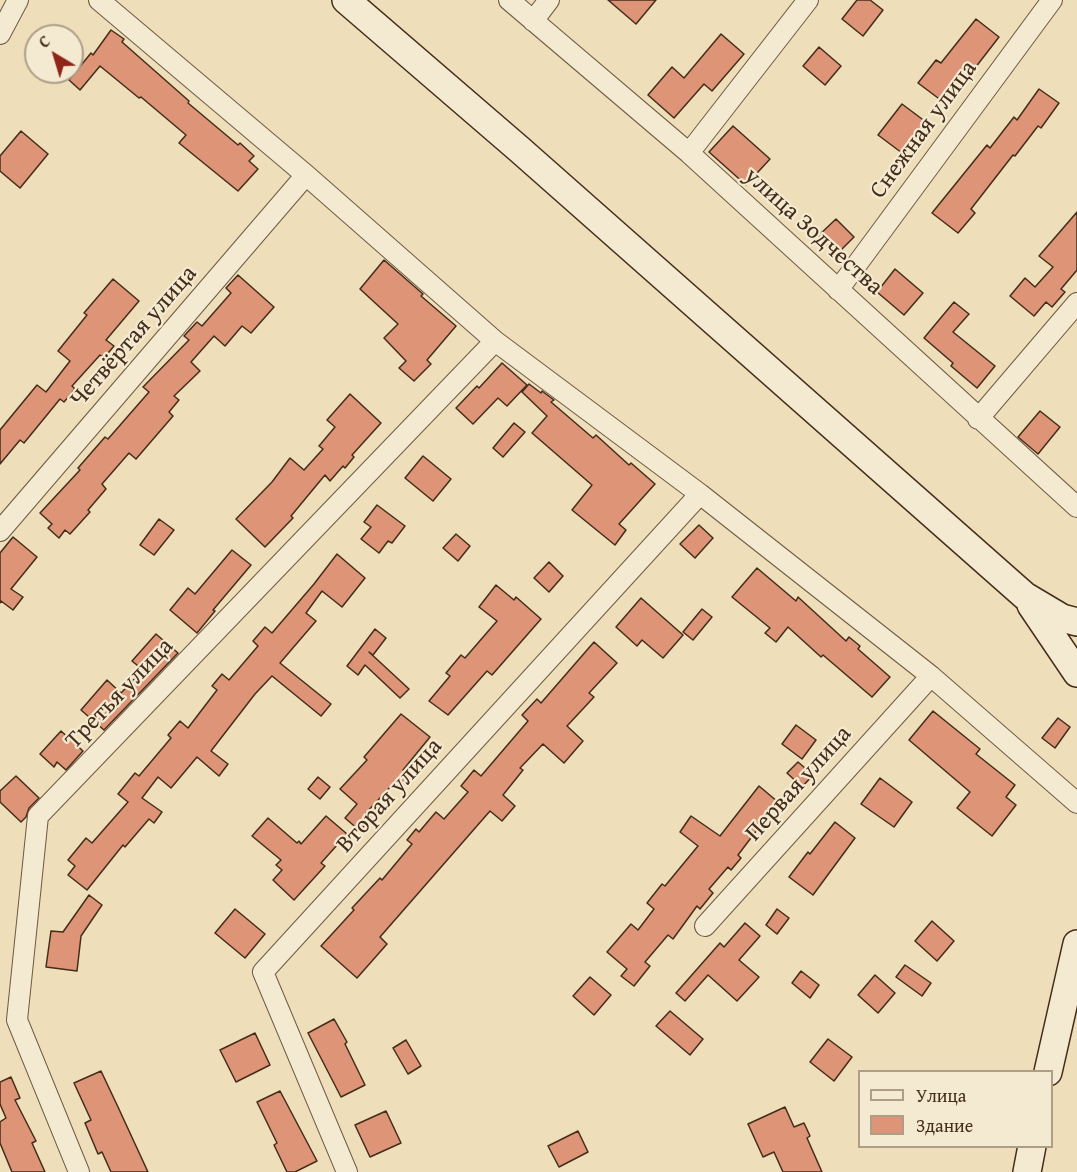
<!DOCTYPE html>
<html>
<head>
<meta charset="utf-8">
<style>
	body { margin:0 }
	#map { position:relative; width:1077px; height:1172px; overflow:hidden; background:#eedfba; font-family:"Gentium Book Plus",serif }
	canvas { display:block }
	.legend { position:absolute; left:858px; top:1070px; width:195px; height:78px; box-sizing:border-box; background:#f4ead2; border:2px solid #ae9e88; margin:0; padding:8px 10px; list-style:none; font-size:18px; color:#442d1a }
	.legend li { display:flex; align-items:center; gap:12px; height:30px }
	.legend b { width:30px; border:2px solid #ae9e88 }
	.north { position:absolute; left:24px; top:24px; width:60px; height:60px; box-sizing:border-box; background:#f4ead2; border:2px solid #ae9e88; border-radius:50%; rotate:322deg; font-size:16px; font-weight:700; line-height:24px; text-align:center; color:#442d1a }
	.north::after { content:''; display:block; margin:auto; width:21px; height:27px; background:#8f2418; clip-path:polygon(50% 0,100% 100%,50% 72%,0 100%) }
</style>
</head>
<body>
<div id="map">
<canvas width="1077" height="1172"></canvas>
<ul class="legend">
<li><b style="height:8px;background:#f4ead2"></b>Улица</li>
<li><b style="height:16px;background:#de9477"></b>Здание</li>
</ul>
<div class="north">С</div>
</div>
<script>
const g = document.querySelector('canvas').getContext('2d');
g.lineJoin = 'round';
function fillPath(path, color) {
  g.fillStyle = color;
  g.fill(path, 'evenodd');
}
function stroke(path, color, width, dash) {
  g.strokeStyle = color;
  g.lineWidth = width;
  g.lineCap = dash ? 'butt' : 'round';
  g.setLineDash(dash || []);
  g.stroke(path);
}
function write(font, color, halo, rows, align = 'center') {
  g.font = font + ' "Gentium Book Plus",serif';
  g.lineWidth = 4.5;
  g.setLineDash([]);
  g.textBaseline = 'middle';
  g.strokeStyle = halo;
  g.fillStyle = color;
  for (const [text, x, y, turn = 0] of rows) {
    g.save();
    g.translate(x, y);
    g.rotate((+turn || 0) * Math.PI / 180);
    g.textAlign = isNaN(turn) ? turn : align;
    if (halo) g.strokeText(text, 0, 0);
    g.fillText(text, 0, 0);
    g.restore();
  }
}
const building = new Path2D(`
	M608,0H656L636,24Z
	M857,0H870L883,10L863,36L842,19Z
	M976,19L999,37L975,68L971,64L942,101L918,83L936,60L941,63Z
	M111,30L124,39L122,42L189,101L188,103L238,145L240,143L254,156L249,161L258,169L238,191L179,143L186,135L141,97L139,98L100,66L80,90L69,80L91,53L93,55Z
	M721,34L744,54L712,91L704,84L674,118L648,95L672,67L684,78Z
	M819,47L841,66L825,85L803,66Z
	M1039,89L1059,103L1041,128L1038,126L1015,156L1013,155L971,209L975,213L958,233L932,213L987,145L990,148L1014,117L1017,120Z
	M902,104L926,122L902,153L878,135Z
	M733,126L770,159L746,185L709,152Z
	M21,131L48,154L20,188L0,171V156Z
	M1077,212V270L1061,289L1065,292L1052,307L1046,302L1034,316L1010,296L1025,278L1035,287L1053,267L1039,256Z
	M836,219L854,237L837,254L818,236Z
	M384,260L423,294L421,296L456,326L427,360L431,364L414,381L399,368L406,361L384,338L398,324L360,289Z
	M895,269L923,293L904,315L877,292Z
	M238,275L274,307L251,333L242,326L225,346L214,336L191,362L200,371L174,396L179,400L169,412L173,416L136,459L129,453L102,484L106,489L88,510L90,512L70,534L65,530L59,538L48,528L52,524L40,513L80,470L78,468L105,437L108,439L149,392L143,387L189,340L184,336L197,322L202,326L231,293L226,288Z
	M113,279L139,301L106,340L114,346L104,358L100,355L72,386L75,389L64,402L60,399L24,443L20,440L0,464V430L37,385L46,392L70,361L58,351L87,315L84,313Z
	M954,302L969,314L953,332L995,366L977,388L951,366L953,363L924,338Z
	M502,363L527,385L507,406L498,398L473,424L456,408L477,386L479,388Z
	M529,384L541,393L542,391L554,400L551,402L593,438L596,435L629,465L631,463L655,484L619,524L626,530L615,545L572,510L592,485L532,433L547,416L522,392Z
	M350,394L381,423L352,455L354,457L345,468L343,466L330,481L325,475L291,516L293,518L265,547L236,519L272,482L290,458L304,470L323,449L319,446L335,427L327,420Z
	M1040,411L1060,427L1038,454L1018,437Z
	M514,423L525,432L503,457L493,448Z
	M423,456L451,479L433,501L405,478Z
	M377,505L405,526L392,543L388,541L379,553L361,539L371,527L364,522Z
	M159,519L174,530L154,555L140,545Z
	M699,525L713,538L695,558L680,544Z
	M456,534L470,546L458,561L443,548Z
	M13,537L37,557L11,589L23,597L13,610L1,601L0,603V553Z
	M232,550L251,565L213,610L215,611L197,633L170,610L188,588L195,594Z
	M337,554L365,578L342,607L322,591L306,613L316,621L280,663L331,704L321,716L272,676L255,694L211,751L228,764L219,776L197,757L171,788L158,777L142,798L162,812L154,823L149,819L125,847L123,845L87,890L68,875L75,866L68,860L86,838L92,843L128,802L118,794L135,773L139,776L171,738L168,735L180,721L188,728L217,690L212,686L222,674L229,680L258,646L253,641L265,627L272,633L314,584Z
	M549,562L563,576L549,592L534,578Z
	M757,568L796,601L798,597L846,641L849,637L860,646L858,649L890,677L872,697L823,655L821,657L788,627L776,642L765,633L770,628L732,597Z
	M496,585L514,600L516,597L541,619L492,675L487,671L448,715L429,701L450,676L446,673L461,655L465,658L497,621L479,607Z
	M641,598L683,635L663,658L642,640L637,646L616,627Z
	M702,609L712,617L693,640L683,632Z
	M375,629L386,638L373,655L369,652L409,689L400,698L365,665L358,675L347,666Z
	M156,634L178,653L104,730L81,710L107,680L121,693L143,670L132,661Z
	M594,642L617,663L589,693L594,697L567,726L583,741L564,763L543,744L520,768L523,770L503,795L515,806L502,821L490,811L380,937L387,944L357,978L321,946L354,910L352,908L380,878L382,880L412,844L407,840L416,829L419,832L436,812L444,819L468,792L461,786L474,770L481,776L528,721L522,715L537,699L541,703Z
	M933,711L980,749L976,754L1015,785L1006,797L1016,805L992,836L957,808L970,792L909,740Z
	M401,714L430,737L403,770L411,777L400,789L394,783L366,813L371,818L360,831L345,818L357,804L340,789L367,760L364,757Z
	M1058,718L1070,727L1055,748L1042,738Z
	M796,725L816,740L802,759L782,744Z
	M61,731L83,751L66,770L57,762L54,767L40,754Z
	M798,762L813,775L802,787L787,773Z
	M16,776L39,798L29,808L26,817L21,822L0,802V791Z
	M318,777L330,787L320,799L308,789Z
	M880,778L912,802L894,827L861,804Z
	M759,786L778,802L758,824L760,826L738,855L741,858L731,870L728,867L709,889L713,893L700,909L697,906L673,939L668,935L645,962L650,966L634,986L621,976L627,969L607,952L631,924L638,930L654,909L647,903L662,884L665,886L698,846L680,832L691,816L720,836Z
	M326,816L347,834L321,863L325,866L294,900L273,880L282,870L276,865L281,860L252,836L268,818L297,843L299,841L301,844Z
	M835,822L855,838L813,895L789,877L808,852L810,854Z
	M89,895L102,905L81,936L77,971L46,967L51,931L63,932Z
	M235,909L265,934L245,958L215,933Z
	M777,909L789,918L777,934L766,925Z
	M932,921L954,941L937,961L915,941Z
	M745,923L760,936L739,960L759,977L737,1001L708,975L685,1001L676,993L720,943L724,947Z
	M905,965L931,983L922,996L896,977Z
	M801,971L819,985L810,998L792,983Z
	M875,975L895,993L878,1013L858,995Z
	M590,977L611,995L594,1015L573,996Z
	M670,1011L703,1039L690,1055L656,1026Z
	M334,1019L347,1042L345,1044L365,1085L341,1097L308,1033Z
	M255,1033L270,1065L236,1082L220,1050Z
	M828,1039L852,1057L834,1081L810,1062Z
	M406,1040L421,1066L408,1074L393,1048Z
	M101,1071L118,1107L148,1172H111L102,1152L98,1154L85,1123L91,1120L74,1083Z
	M11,1077L20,1098L15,1100L36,1141L32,1143L45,1172H12L0,1143V1122L6,1118L0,1104V1082Z
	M280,1091L317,1161L295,1172H287L274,1145L277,1143L257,1102Z
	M785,1107L794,1127L804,1123L810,1136L807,1138L822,1172H783L774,1152L763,1157L748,1124Z
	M386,1111L401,1143L370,1157L355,1125Z
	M578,1131L588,1152L559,1167L548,1146Z`);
const street = new Path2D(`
	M99,0L306,175L495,341L700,494L931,676L1077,803
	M509,0L689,153L1077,507
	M533,21L549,0
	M0,34L18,0
	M689,153L808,0
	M838,290L1052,0
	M978,419L1077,303
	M0,531L306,175
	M705,926L931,676
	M79,1172L17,1020L38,816L495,341
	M347,1172L263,972L700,494`);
const secondary = new Path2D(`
	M346,0L519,149L1025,596L1062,618L1077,622
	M1031,605L1077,673
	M1048,1072L1077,944
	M1027,1172L1032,1146`);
const streetNames = [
	["Снежная улица",924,130,-54],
	["улица Зодчества",813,232,42],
	["Четвёртая улица",134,337,-49],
	["Третья улица",120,694,-46],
	["Первая улица",799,784,-48],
	["Вторая улица",390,796,-48]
];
fillPath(building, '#de9477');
stroke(building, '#442d1a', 1.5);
stroke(street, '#6e5a42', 22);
stroke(secondary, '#442d1a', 30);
stroke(street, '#f4ead2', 20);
stroke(secondary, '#f4ead2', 27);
write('24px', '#442d1a', '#f4ead2', streetNames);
</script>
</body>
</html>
